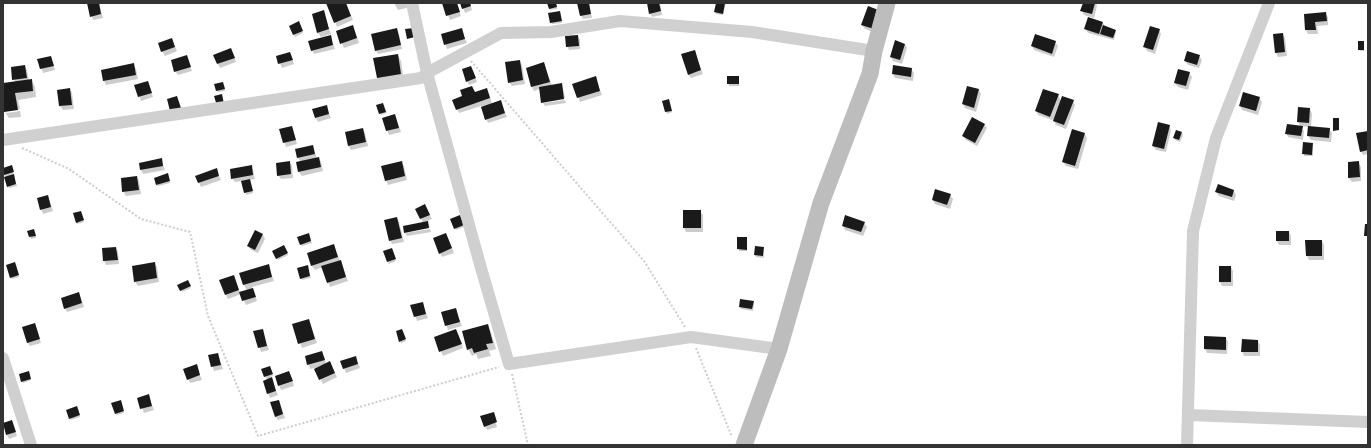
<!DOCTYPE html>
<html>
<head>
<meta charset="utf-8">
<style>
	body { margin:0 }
	#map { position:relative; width:1371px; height:448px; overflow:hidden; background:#fff; font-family:Manrope,sans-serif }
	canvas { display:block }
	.frame { position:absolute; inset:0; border:4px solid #333; pointer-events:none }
</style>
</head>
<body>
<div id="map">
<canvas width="1371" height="448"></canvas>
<div class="frame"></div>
</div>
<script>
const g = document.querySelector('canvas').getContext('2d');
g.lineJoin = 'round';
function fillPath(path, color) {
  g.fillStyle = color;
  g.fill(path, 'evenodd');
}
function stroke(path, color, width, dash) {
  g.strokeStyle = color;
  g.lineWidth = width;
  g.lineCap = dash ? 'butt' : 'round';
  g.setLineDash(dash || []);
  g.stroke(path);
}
const shadow = new Path2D(`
	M88,3H99L103,18L93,20Z
	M329,3H346L353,20L337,27Z
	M394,3H409L410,7L398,10Z
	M443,3H457L461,16L450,20Z
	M461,3H470L472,10L465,13Z
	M548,3H556L557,9L550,10Z
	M578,3H589L592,18L583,19L581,15Z
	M648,3H660L662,15L652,17L650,13Z
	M717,3H726L723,15L716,14L715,12Z
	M1084,3H1096L1097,6L1094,18L1084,15L1082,11Z
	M868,7L876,33L865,29L862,25Z
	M323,11L331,34L321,37L318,33Z
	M1325,13L1328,17V25L1317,26L1318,34H1308L1306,30L1305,15Z
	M560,14L562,23L552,24L551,23Z
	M298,23L303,33L295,37L290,26Z
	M1103,23L1105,27L1115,31L1116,32L1114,40L1088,33L1085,28Z
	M461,29L467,43L447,49L442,35Z
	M397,30L399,34L402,49L378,54L376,50Z
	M1159,30L1161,34L1155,54L1147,51L1145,47Z
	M355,31L359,43L344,48L337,32Z
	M1283,34L1285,38L1287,56L1278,57L1276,53L1274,35Z
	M330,36L335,49L314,54L312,50Z
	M577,36L580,40V49L569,50L567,46Z
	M1036,36L1055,42L1058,46L1054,57L1034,50L1032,46Z
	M172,39L177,51L165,56L162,51Z
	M1364,42V51H1360L1359,49Z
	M905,44L907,48L902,64L893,61L891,57Z
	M694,51L703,74L691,78L688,74Z
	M290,53L294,64L282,68L277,56Z
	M233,54L236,62L220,68L218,64Z
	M398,55L401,61L404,81L381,84L378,78L375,59Z
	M1199,56L1202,60L1199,68L1188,65L1185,61Z
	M51,57L55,70L43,73L39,60Z
	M187,57L192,71L178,75L175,71Z
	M519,61L522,65L525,84L512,86L509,82Z
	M544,64L552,86L561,84L563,88L565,98L542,101L540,89L534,91L532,87Z
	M133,65L136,69L138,79L106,85L104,81L102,71Z
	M25,66L27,70L29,81L31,80L35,87L36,97L18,100L20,109L6,111V113L20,111L21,117L9,118L5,112L3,84L15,82L12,68Z
	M894,66L911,69L914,73L913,81L895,78L893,74Z
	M473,71L477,82L469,85L467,81Z
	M1189,73L1192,77L1188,90L1178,87L1175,83Z
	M595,77L602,95L580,102L574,84Z
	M728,77L739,79V86H729Z
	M148,82L153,97L141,101L136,86Z
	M224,85L225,91L218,92L217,91Z
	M968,87L979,90L981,94L976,112L965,108L963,104Z
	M70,89L72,93L74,109L63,110L60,106L58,91Z
	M475,93H489L492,104L500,101L507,117L488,123L481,106L459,113L457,109Z
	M1058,95L1061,101H1073L1075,105L1066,129L1056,125L1053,119L1052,120L1038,115L1036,111Z
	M1259,98L1262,102L1258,115L1242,110L1240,106Z
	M565,100L566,103L545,106L543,103Z
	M663,102H669L672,112L667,114Z
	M384,105L387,113L381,115L377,106Z
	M326,106L331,118L318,122L316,118Z
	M1299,108L1310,109L1312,114L1311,127L1329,129L1332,133L1331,142L1311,140L1308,136L1309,127L1301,126L1304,131L1303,140L1288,137L1286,133L1301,127L1298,122Z
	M395,115L401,132L389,135L383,119Z
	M984,124L987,128L977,146L966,140L963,136Z
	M1169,125L1171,130L1166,152L1156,150L1153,146Z
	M292,127L297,144L286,147L281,130Z
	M363,129L365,133L368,146L351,150L348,145Z
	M1368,132V154L1363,155L1361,151Z
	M1182,133L1183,135L1180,142L1175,140L1174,138Z
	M1085,134L1087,138L1078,169L1066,166L1063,162Z
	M1304,143L1312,144L1313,156H1304Z
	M313,146L317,159L319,158L321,162L323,171L302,176L299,172L301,162L298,158Z
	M161,159L165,170L143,174L141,170Z
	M289,162L292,166L293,178L281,179L278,175Z
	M401,162L404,166L407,180L388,185L386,180Z
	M1358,162L1361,167V181L1352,182L1349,178Z
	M11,166L17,186L9,188L3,169Z
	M251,166L253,170L255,179L249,180L253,193L246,195L242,181L235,182L232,178Z
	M216,170L221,180L201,187L199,183Z
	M168,176L170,183L158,186L157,185Z
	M137,177L139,181L141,194L126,196L123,191Z
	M1234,191L1236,195L1234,201L1219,196L1216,192Z
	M950,195L953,199L950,209L935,204L933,200Z
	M48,196L53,211L43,214L38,199Z
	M417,209H427L432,219L427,221L430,227L405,231L423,223Z
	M700,211L703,215V232H686L684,228Z
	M82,214L84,222L77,224L76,222Z
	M460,216L464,227L456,230L455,228Z
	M397,218L399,222L404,242L392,244L390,240Z
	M864,223L867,227L863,236L845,230L843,226Z
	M430,229L431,232L407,236L405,233Z
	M29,231L35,232L36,238L31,239Z
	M256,232L263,235L265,239L258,253L251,250L248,246Z
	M1289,232L1291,236V245H1279L1277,241Z
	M309,235L312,243L302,246L301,245Z
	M448,238L454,253L442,257L440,253Z
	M738,238H746L747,251H739Z
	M1322,241L1324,245V260H1309L1307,256Z
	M333,245L342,265L348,281L330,287L323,267L315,270L312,266Z
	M284,246L288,255L278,260L274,251Z
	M116,248L118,252L119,264L106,265L104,261L103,249Z
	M763,248L764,258L756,257L755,255Z
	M392,251L396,261L389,264L384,252Z
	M154,263L157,267L159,282L138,286L135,282Z
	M16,265L19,277L12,279L11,277Z
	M268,265L274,281L252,287L257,301L246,305L241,294L228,299L226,295L235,280L240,293L247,291L244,285L241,273Z
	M1220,267H1231L1233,271V286H1222L1220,282Z
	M308,268L311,278L302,280L301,278Z
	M188,281L191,288L182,292L179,285Z
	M79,293L84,307L67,312L65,308Z
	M741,300L753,302L754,304L753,311L741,309L740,307Z
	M422,303L428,318L417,321L412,306Z
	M455,309L462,326L448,330L442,313Z
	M309,320L317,343L302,348L294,325Z
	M34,324L41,343L30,346L27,342Z
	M487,325L491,332L496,349L489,351L491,356L478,359L476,354L472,356L468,349Z
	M262,330L269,350L261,352L255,332Z
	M403,332L406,341L401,343L400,341Z
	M458,334L463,348L443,356L435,337Z
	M1226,338L1228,342L1227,354L1207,353L1205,349Z
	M1258,341L1260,345V356H1244L1242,351Z
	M218,354L223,369L214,371L209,356Z
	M324,356L326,364L332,367L337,377L323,384L315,368L310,369L306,357Z
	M355,357L360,368L346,373L342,362Z
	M196,365L202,380L190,383L188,379Z
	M270,369L273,376L270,377L278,395L270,398L264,381L267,380L263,370Z
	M29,374L31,380L23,383L22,381Z
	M276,377H291L294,386L281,390Z
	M148,395L154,410L144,413L138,398Z
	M279,401L285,418L278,420L275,416Z
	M121,403L124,413L117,415L116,414Z
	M78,409L80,417L71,420L70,418Z
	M494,416L497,427L487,430L485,426Z
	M12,421L17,436L9,439L7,435Z`);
const building = new Path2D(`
	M87,3H99L101,14L90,17Z
	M326,3H346L351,16L334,23Z
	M442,3H457L460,12L446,16Z
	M460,3H470L471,6L462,9Z
	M547,3H556L557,7L549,9Z
	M577,3H589L591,14L580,16Z
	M647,3H659L661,11L649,14Z
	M716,3H725L723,14L714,12Z
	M1083,3H1095L1092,14L1080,11Z
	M868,6L881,11L874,29L861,25Z
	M324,10L329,29L317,33L312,14Z
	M560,11L562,21L550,23L548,13Z
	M1326,12L1327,21L1315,22L1316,30H1305L1304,14Z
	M1088,17L1103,22L1099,34L1084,29Z
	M299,21L303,31L293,35L289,26Z
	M353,25L357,38L340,44L336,31Z
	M1103,25L1116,30L1113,38L1100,34Z
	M1150,26L1160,29L1153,50L1143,47Z
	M397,28L401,45L375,51L371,34Z
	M414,28L415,37L407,39L405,29Z
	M462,28L465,39L444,45L441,34Z
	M1283,33L1285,52L1275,53L1273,34Z
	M1035,34L1056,41L1052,54L1031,46Z
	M331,35L333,45L311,51L308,41Z
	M578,35L579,46L566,47L565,36Z
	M172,38L175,47L161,52L158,43Z
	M895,40L905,44L900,60L890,57Z
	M1358,41H1364V50H1358Z
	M231,48L235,58L217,64L213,55Z
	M695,50L701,70L688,75L681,54Z
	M1187,51L1200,55L1197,65L1184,61Z
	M290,52L293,60L278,64L276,56Z
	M398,54L401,74L377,78L373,58Z
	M187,55L191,67L174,72L171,60Z
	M51,56L54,66L40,69L37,59Z
	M520,60L523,80L508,83L505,62Z
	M544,62L550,82L531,87L526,68Z
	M134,63L136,75L103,81L101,70Z
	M25,65L27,78L12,80L11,67Z
	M893,65L912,68L911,77L892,74Z
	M471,66L476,78L466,82L462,69Z
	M1178,69L1190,72L1186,86L1174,83Z
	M596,76L600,91L577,98L572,84Z
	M727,76H739V84H727Z
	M32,79L33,91L15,93L18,110L4,112L3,83Z
	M148,81L152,93L138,97L134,85Z
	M223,82L225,89L216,91L214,84Z
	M562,83L564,99L541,103L539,87Z
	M472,86L475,92L487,88L490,98L456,110L452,100L462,96L460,90Z
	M967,86L979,89L974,108L962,104Z
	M70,88L72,105L59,106L57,90Z
	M1043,89L1059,94L1050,117L1035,111Z
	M1243,92L1260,97L1256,111L1239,106Z
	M222,94L224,104L217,106L214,96Z
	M177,96L181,108L170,111L167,99Z
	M1062,96L1074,100L1064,125L1053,121Z
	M669,99L672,111L665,112L662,101Z
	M501,100L505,113L485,120L481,107Z
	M383,103L386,112L379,114L376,105Z
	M327,105L329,114L315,118L312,109Z
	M1298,107L1310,108L1309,123L1297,122Z
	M395,114L399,128L386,131L382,118Z
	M972,117L985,124L975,143L962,136Z
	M1333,118H1339V130L1333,131Z
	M1158,122L1170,125L1164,149L1152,146Z
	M1287,124L1303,126L1301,136L1285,134Z
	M292,126L296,140L283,143L279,129Z
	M1308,126L1330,128L1329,138L1307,136Z
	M363,128L366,142L348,146L345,132Z
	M1072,129L1085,133L1075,166L1062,162Z
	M1176,130L1182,132L1179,140L1173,138Z
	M1368,131V150L1360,152L1356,133Z
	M1303,142L1313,143L1312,155L1302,154Z
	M313,145L315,154L297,158L295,149Z
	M319,157L321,167L298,172L296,162Z
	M162,158L163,166L140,170L139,163Z
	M290,161L291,174L277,176L276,163Z
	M402,161L405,176L385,181L381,166Z
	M1359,161L1360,177L1348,178V162Z
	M12,165L14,172L4,175L3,168Z
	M252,165L253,175L231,179L230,169Z
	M217,168L219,176L198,183L195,176Z
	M168,173L170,181L156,185L154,178Z
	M14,174L16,184L7,187L4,177Z
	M137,176L139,190L122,192L121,178Z
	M250,179L253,191L244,193L241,181Z
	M1218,184L1234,190L1232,197L1215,192Z
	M935,189L951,194L947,205L932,200Z
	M48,195L51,207L40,210L37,198Z
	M425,204L430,215L420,219L415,209Z
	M683,210H701V228H683Z
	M81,211L84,220L76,223L73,213Z
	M460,215L464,225L454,229L450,219Z
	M845,215L865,222L861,232L842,226Z
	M397,217L402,238L389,241L384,220Z
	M428,221L429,228L404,233L403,226Z
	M1365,224H1368V236H1364Z
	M34,229L36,236L29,237L27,231Z
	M255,230L263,234L255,250L247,246Z
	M1276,231H1289V241H1276Z
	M309,233L311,241L300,245L297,237Z
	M446,233L452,248L439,254L433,238Z
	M737,237H747V250L737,249Z
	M1305,240H1322V256H1306Z
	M334,244L338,257L311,266L307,253Z
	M284,245L288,253L276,259L272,251Z
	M755,246L764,247L763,256L754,255Z
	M116,247L118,260L103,261L102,248Z
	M392,248L396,259L387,262L383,251Z
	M341,260L346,277L327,283L321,266Z
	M15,262L19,275L10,278L6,265Z
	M155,262L157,278L134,282L132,266Z
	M269,264L272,277L243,285L239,273Z
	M308,265L310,276L300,279L297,268Z
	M1219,266H1231V282H1219Z
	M234,275L239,290L225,295L219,280Z
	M188,280L191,286L180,291L177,285Z
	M253,288L256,297L242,301L239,292Z
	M79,292L82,303L64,309L61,298Z
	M740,299L754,301L752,309L739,307Z
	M423,302L426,314L414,317L410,305Z
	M456,308L460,322L445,326L441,312Z
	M309,319L315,339L298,344L292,324Z
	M35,323L40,339L27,343L22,327Z
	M488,324L493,343L486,344L488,349L474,353L472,348L467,350L462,331Z
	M263,329L267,346L258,348L253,331Z
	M402,329L406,339L399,342L396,331Z
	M456,329L462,344L439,352L434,337Z
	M1204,336L1226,337V350L1204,349Z
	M1242,339L1258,340V352H1241Z
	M322,351L325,360L307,365L305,356Z
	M218,353L221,365L211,367L208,355Z
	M356,356L358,364L343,369L340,361Z
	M330,361L335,373L319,380L314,369Z
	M197,364L200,375L187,380L183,369Z
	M270,366L273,374L264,377L261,369Z
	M29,371L31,379L21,382L19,374Z
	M289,371L293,381L278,386L275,376Z
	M272,377L276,391L267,394L263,381Z
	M149,394L152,406L140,409L137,398Z
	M121,400L124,411L115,414L111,403Z
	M279,400L283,414L275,417L270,402Z
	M77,406L80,415L69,419L66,410Z
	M494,412L497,422L484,427L480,416Z
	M12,420L16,432L6,435L3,423Z`);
const path = new Path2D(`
	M471,61L644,261L685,327
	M22,148L69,169L141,219L190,232L208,316L258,436L499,367
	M696,348L732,437
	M512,374L528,445`);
const street = new Path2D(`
	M412,3L427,73L481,268L509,364L691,337L779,349
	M3,140L421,78L427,73L501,33L551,32L620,21L752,32L874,51
	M3,358L31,445
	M1189,415L1368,422
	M1187,445L1193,231L1216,138L1269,3`);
const secondary = new Path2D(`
	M744,445L779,349L821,203L870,74L874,51L887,3`);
fillPath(shadow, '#0003');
fillPath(building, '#1a1a1a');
stroke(path, '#cdcdcd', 2, [2, 2]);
stroke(street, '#d0d0d0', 12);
stroke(secondary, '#bdbdbd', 17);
</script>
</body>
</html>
